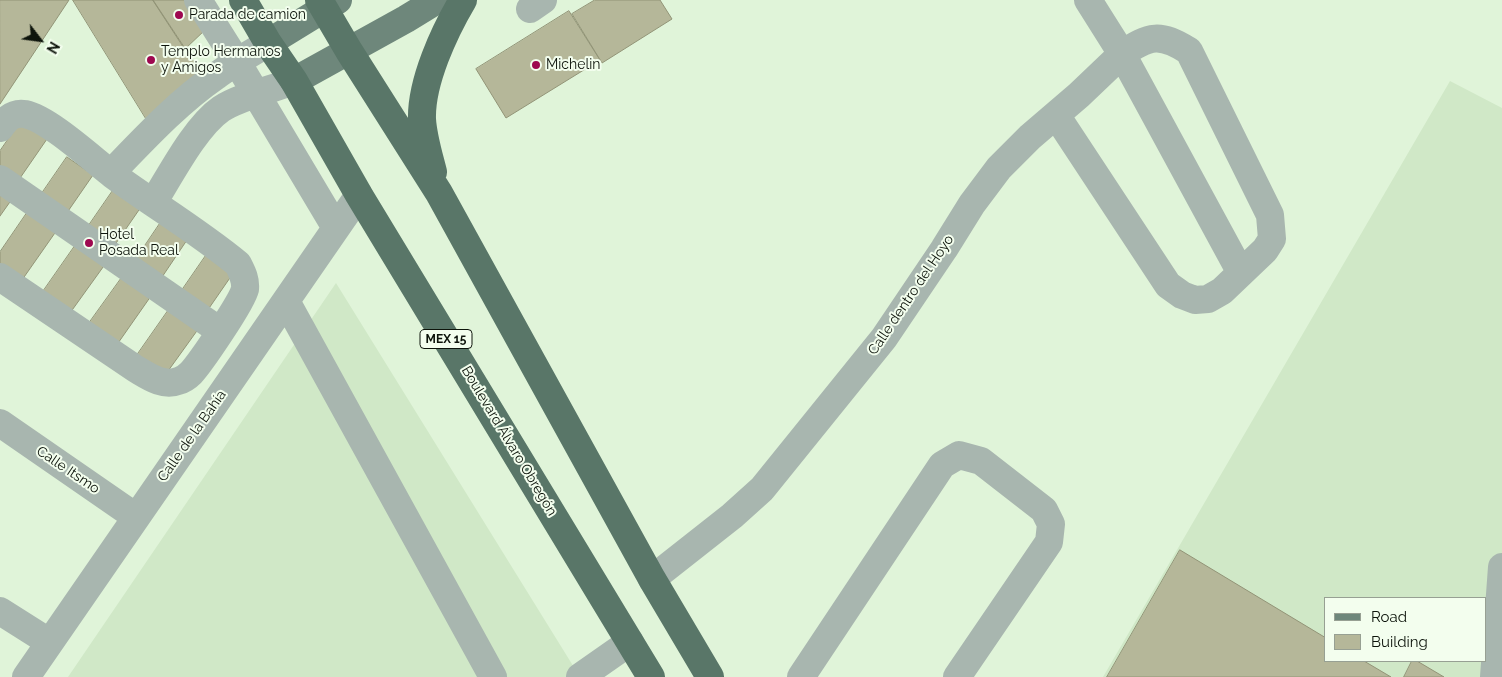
<!DOCTYPE html>
<html>
<head>
<meta charset="utf-8">
<style>
	body { margin:0 }
	#map { position:relative; width:1502px; height:677px; overflow:hidden; background:#e0f4d9; font-family:Raleway,sans-serif }
	canvas { display:block }
	.legend { position:absolute; left:1324px; top:597px; width:162px; height:65px; box-sizing:border-box; background:#f3feee; border:1px solid #97a093; margin:0; padding:6px 9px; list-style:none; font-size:15px; color:#0d140b }
	.legend li { display:flex; align-items:center; gap:10px; height:25px }
	.legend b { width:25px; border:1px solid #97a093 }
	.north { position:absolute; left:15px; top:15px; width:50px; height:50px; -webkit-text-stroke:4px #f3feee; paint-order:stroke; rotate:120deg; font-size:14px; font-weight:700; line-height:20px; text-align:center; color:#0d140b }
	.north::after { content:''; display:block; margin:auto; width:18px; height:22px; background:#0d140b; clip-path:polygon(50% 0,100% 100%,50% 72%,0 100%) }
</style>
</head>
<body>
<div id="map">
<canvas width="1502" height="677"></canvas>
<ul class="legend">
<li><b style="height:6px;background:#6e877b"></b>Road</li>
<li><b style="height:14px;background:#b5b799"></b>Building</li>
</ul>
<div class="north">N</div>
</div>
<script>
const g = document.querySelector('canvas').getContext('2d');
g.lineJoin = 'round';
function fillPath(path, color) {
  g.fillStyle = color;
  g.fill(path, 'evenodd');
}
function stroke(path, color, width, dash) {
  g.strokeStyle = color;
  g.lineWidth = width;
  g.lineCap = dash ? 'butt' : 'round';
  g.setLineDash(dash || []);
  g.stroke(path);
}
function write(font, color, halo, rows, align = 'center') {
  g.font = font + ' Raleway,sans-serif';
  g.lineWidth = 4;
  g.setLineDash([]);
  g.textBaseline = 'middle';
  g.strokeStyle = halo;
  g.fillStyle = color;
  for (const [text, x, y, turn = 0] of rows) {
    g.save();
    g.translate(x, y);
    g.rotate((+turn || 0) * Math.PI / 180);
    g.textAlign = isNaN(turn) ? turn : align;
    if (halo) g.strokeText(text, 0, 0);
    g.fillText(text, 0, 0);
    g.restore();
  }
}
const built = new Path2D(`
	M1450,81L1502,108V677H1103ZM1326,598H1486V661H1326Z
	M336,283L580,677H68Z`);
const building = new Path2D(`
	M0,0H69L0,104Z
	M73,0H153L200,71L147,120Z
	M153,0H185L205,30L185,49Z
	M595,0H660L672,19L602,63L572,14Z
	M569,11L600,60L506,118L476,69Z
	M21,121L47,139L18,181L0,169V151Z
	M67,157L93,175L64,217L38,199Z
	M114,189L141,207L112,249L85,231Z
	M0,191L12,199L0,216Z
	M29,210L57,230L22,280L0,265V252Z
	M161,222L187,240L158,283L132,265Z
	M77,243L106,263L70,313L42,293Z
	M207,254L234,272L205,314L178,296Z
	M123,276L151,296L116,346L87,326Z
	M170,308L199,328L163,378L135,358Z
	M1180,550L1326,638V661H1364L1391,677H1107Z
	M1412,661H1417L1444,677H1404Z`);
const minor = new Path2D(`
	M198,0L237,62L336,228
	M530,9L543,0
	M1056,115L1168,285L1182,295L1195,300L1208,299L1222,291L1265,250L1272,239L1270,215L1189,51C1160,33 1150,35 1122,54L1241,273
	M0,128C6,119 13,112 25,114C49,119 92,159 113,175C154,205 198,231 238,264C242,272 246,279 245,289C242,302 201,362 191,373C188,376 182,380 178,381C163,387 148,376 136,369L0,277
	M111,173C144,139 177,103 216,76C232,64 250,54 268,43
	M0,179L220,331
	M153,203C170,176 195,127 221,109C239,97 273,89 294,81
	M286,301L493,677
	M0,423L136,517
	M652,579L732,516L762,489L884,338L944,249L972,204L999,168L1030,137L1079,95L1122,54L1088,0
	M0,611L49,642
	M26,677L359,195
	M580,677L630,642
	M801,677L942,465L959,455L981,461L1044,510L1051,524L1049,542L957,677
	M1494,677L1502,567`);
const major = new Path2D(`
	M268,43L338,0
	M294,81L406,19L437,0`);
const highway = new Path2D(`
	M243,0L268,43L294,81L359,195L651,677
	M319,0L349,51L439,193L652,579L710,677
	M433,172C429,156 423,137 422,119C421,82 444,32 463,0`);
const markers = [
	[179,15,5,"#9e0850"],
	[151,60,5,"#9e0850"],
	[536,65,5,"#9e0850"],
	[89,243,5,"#9e0850"]
];
const shields = [
	[446,339,52]
];
const shieldNames = [
	["MEX 15",446,339]
];
const poiNames = [
	["Parada de camion",189,15],
	["Templo Hermanos",161,52],
	["y Amigos",161,68],
	["Michelin",546,65],
	["Hotel",99,235],
	["Posada Real",99,251]
];
const streetNames = [
	["Calle dentro del Hoyo",911,295,-56],
	["Calle de la Bahía",192,436,-55],
	["Boulevard Álvaro Obregón",509,441,59],
	["Calle Itsmo",68,470,34]
];
fillPath(built, '#d0e8c7');
fillPath(building, '#b5b799');
stroke(building, '#929477', 1);
stroke(minor, '#a8b6af', 28);
stroke(major, '#6e877b', 28);
stroke(highway, '#597668', 28);
for (const [x, y, r, color] of markers) {
  const dot = new Path2D();
  dot.arc(x, y, r, 0, 2 * Math.PI);
  g.fillStyle = color;
  g.fill(dot);
  stroke(dot, '#f3feee', 2);
}
for (const [x, y, w] of shields) {
  const box = new Path2D();
  box.roundRect(x - w / 2, y - 9.5, w, 19, 4);
  g.fillStyle = '#f3feee';
  g.fill(box);
  stroke(box, '#0d140b', 1);
}
write('bold 12px', '#0d140b', null, shieldNames);
write('14px', '#0d140b', '#f3feee', poiNames, 'left');
write('14px', '#0d140b', '#f3feee', streetNames);
</script>
</body>
</html>
